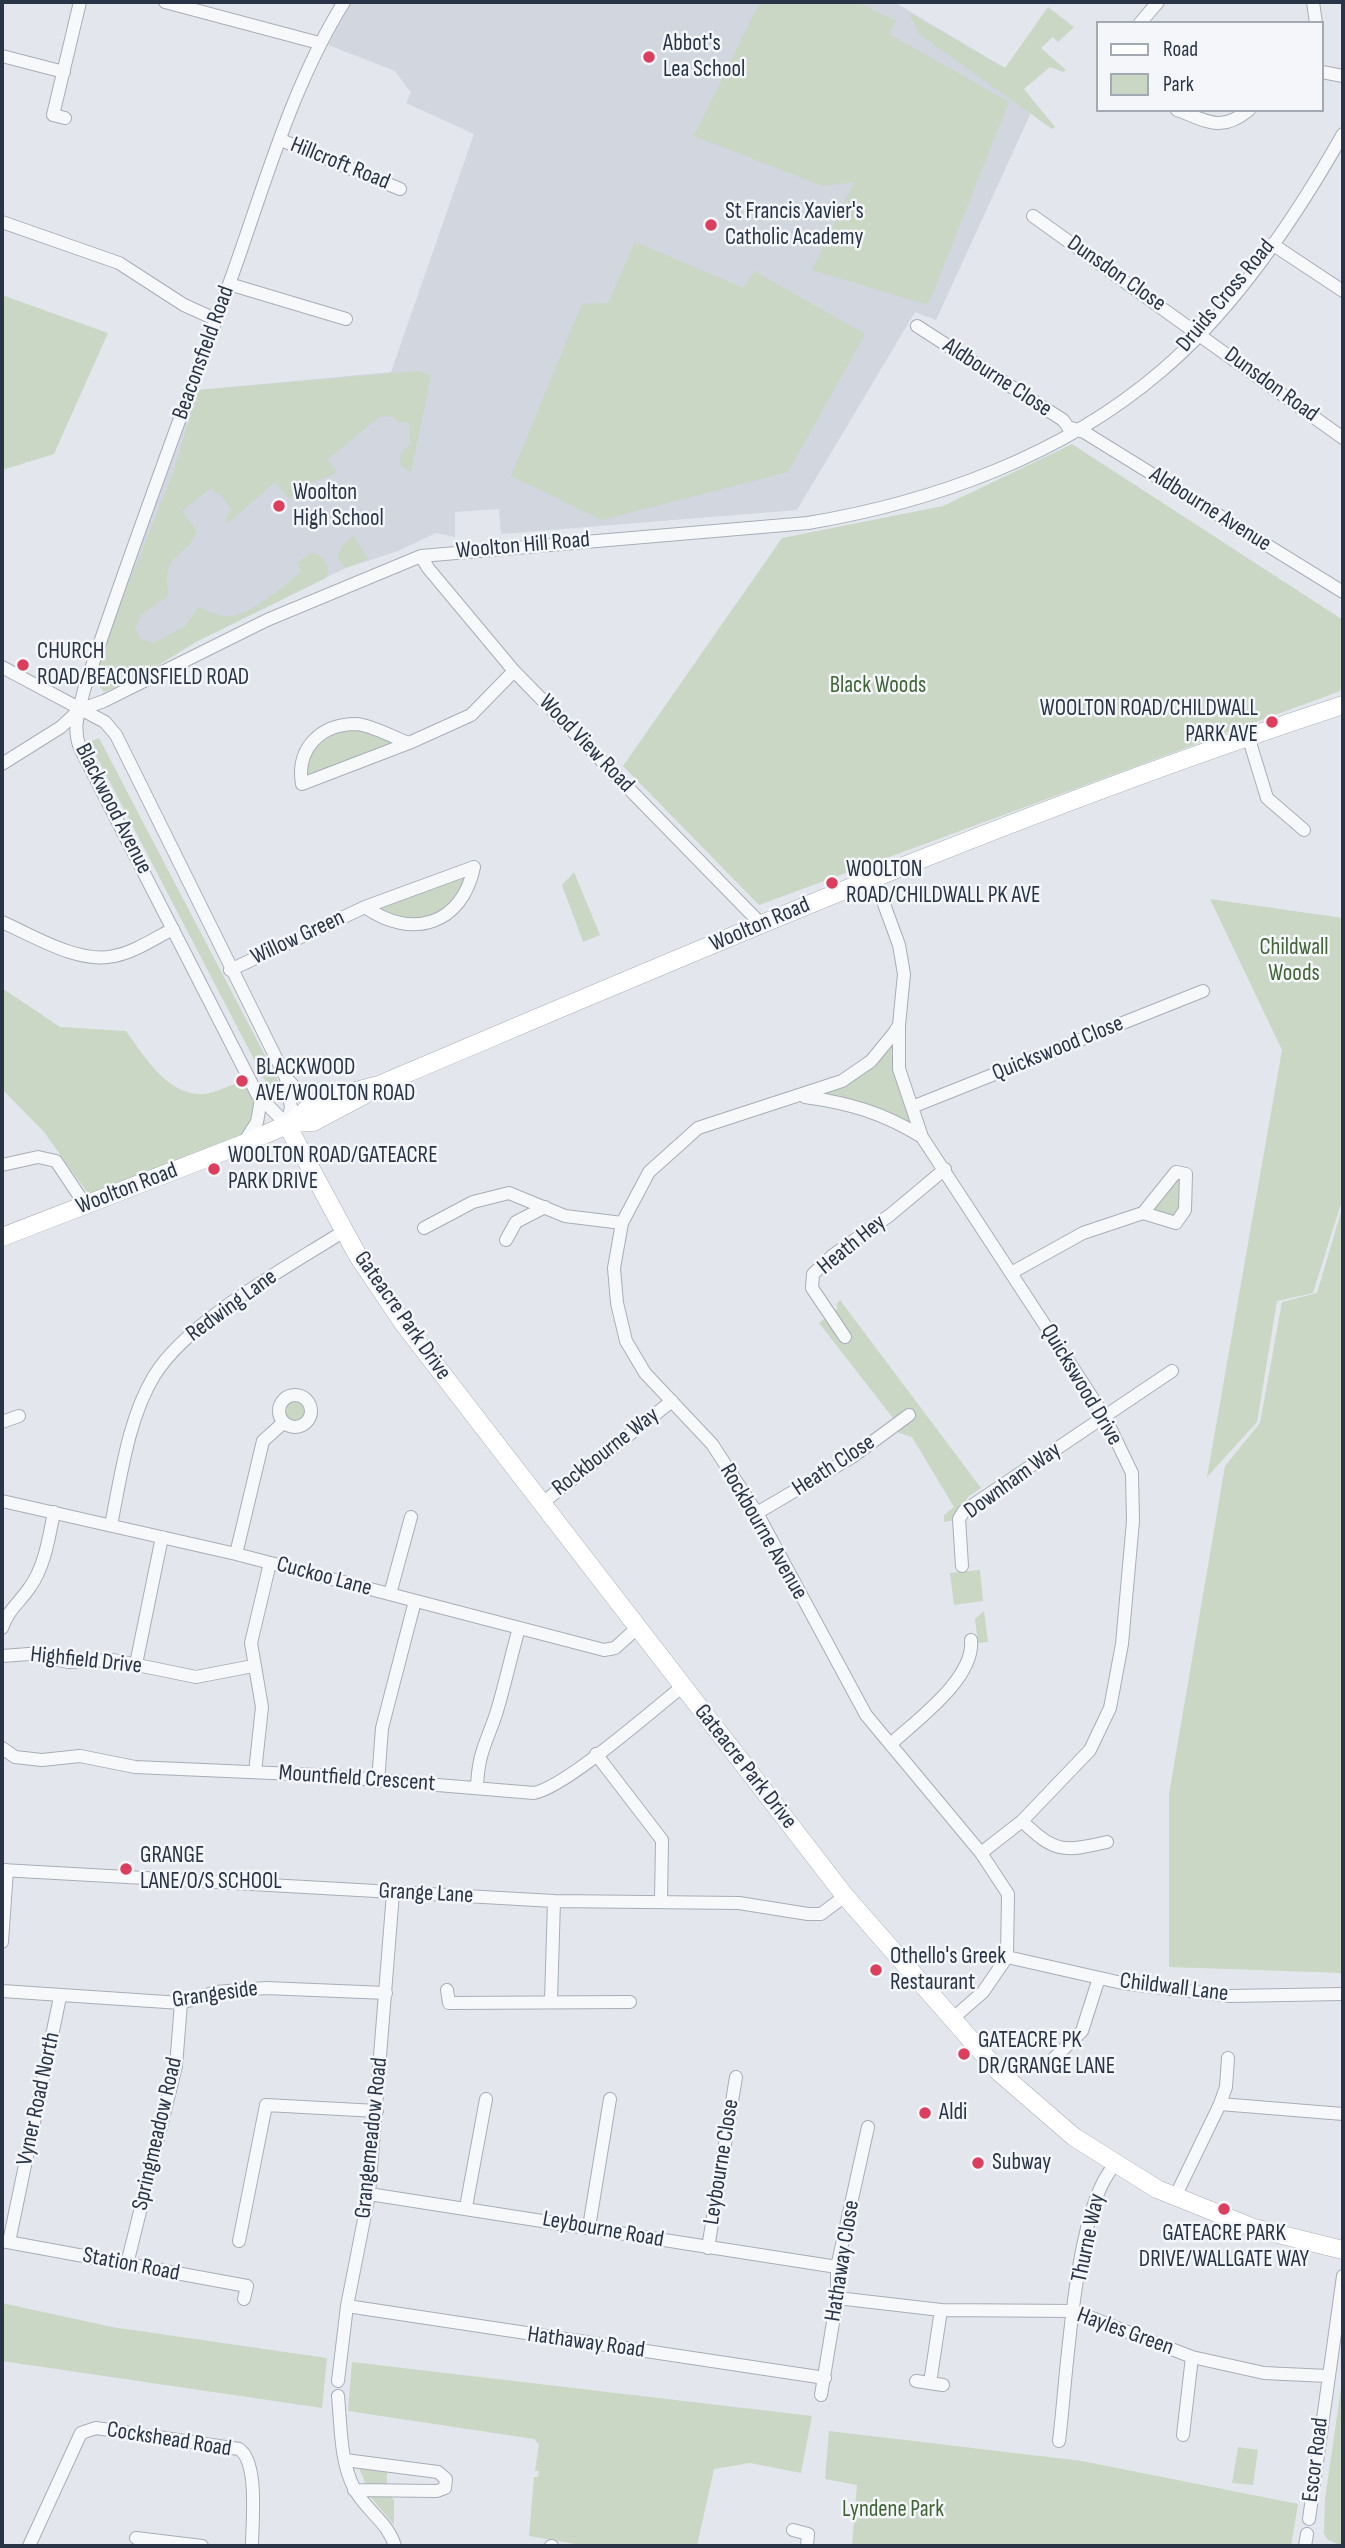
<!DOCTYPE html>
<html>
<head>
<meta charset="utf-8">
<style>
	body { margin:0 }
	#map { position:relative; width:1345px; height:2548px; overflow:hidden; background:#e3e7ed; font-family:"Sofia Sans Condensed",sans-serif }
	canvas { display:block }
	.frame { position:absolute; inset:0; border:4px solid #293547; pointer-events:none }
	.legend { position:absolute; left:1096px; top:21px; width:228px; height:91px; box-sizing:border-box; background:#f4f6f9; border:2px solid #a3a9b2; margin:0; padding:9px 12px; list-style:none; font-size:21px; color:#293547 }
	.legend li { display:flex; align-items:center; gap:14px; height:35px }
	.legend b { width:35px; border:2px solid #a3a9b2 }
</style>
</head>
<body>
<div id="map">
<canvas width="1345" height="2548"></canvas>
<div class="frame"></div>
<ul class="legend">
<li><b style="height:9px;background:#fff"></b>Road</li>
<li><b style="height:19px;background:#c9d7c4"></b>Park</li>
</ul>
</div>
<script>
const g = document.querySelector('canvas').getContext('2d');
g.lineJoin = 'round';
function fillPath(path, color) {
  g.fillStyle = color;
  g.fill(path, 'evenodd');
}
function stroke(path, color, width, dash) {
  g.strokeStyle = color;
  g.lineWidth = width;
  g.lineCap = dash ? 'butt' : 'round';
  g.setLineDash(dash || []);
  g.stroke(path);
}
function write(font, color, halo, rows, align = 'center') {
  g.font = font + ' "Sofia Sans Condensed",sans-serif';
  g.lineWidth = 5;
  g.setLineDash([]);
  g.textBaseline = 'middle';
  g.strokeStyle = halo;
  g.fillStyle = color;
  for (const [text, x, y, turn = 0] of rows) {
    g.save();
    g.translate(x, y);
    g.rotate((+turn || 0) * Math.PI / 180);
    g.textAlign = isNaN(turn) ? turn : align;
    if (halo) g.strokeText(text, 0, 0);
    g.fillText(text, 0, 0);
    g.restore();
  }
}
const built = new Path2D(`
	M351,2H894L1005,68L1023,89L1030,115L936,320L915,312L797,510L501,534L499,509L455,512V537L436,533L398,551L346,568L99,685L92,679L198,390L391,372L474,134L406,103L411,93L395,71L328,45Z`);
const green = new Path2D(`
	M760,2H857L896,21L889,34L1009,102L928,305L812,270L854,182L823,186L694,136Z
	M1048,7L1074,27L1058,42L1053,37L1041,48L1066,70L1063,72L1050,67L1024,89L1055,127L1052,129L919,34L909,13L1005,68Z
	M635,242L744,288L754,271L865,334L788,472L602,520L511,476L582,304L608,303Z
	M2,295L108,333L54,454L2,470Z
	M419,371L431,375L411,472L400,465L401,453L410,445L409,423L399,422L391,416L379,417L327,460L337,473L300,487L289,499L275,482L227,524L226,516L232,510L219,493L217,495L211,488L182,511L196,530C190,559 159,549 169,595L141,615L135,628L140,639L154,643L185,626L199,607C209,612 219,617 231,616C249,615 286,585 301,572L297,563L313,552L323,558L328,567L326,578L196,642L136,679L104,692L96,682V666L173,473L198,390Z
	M1072,444L1343,620V690L759,905L623,766L782,538L943,506Z
	M354,536L368,559L346,568L337,557L344,543Z
	M359,728L400,743L304,780C303,745 329,734 359,728Z
	M99,738L283,1090L284,1100L279,1102L272,1094L89,742Z
	M470,872C439,923 429,926 372,908Z
	M574,872L600,935L583,942L562,885Z
	M1210,899L1343,918V1197L1313,1293L1277,1301L1257,1422L1207,1477L1282,1050Z
	M2,988L60,1027L126,1031C145,1057 168,1097 205,1094C217,1092 231,1085 242,1081L257,1094L266,1128L94,1202L44,1132L2,1089Z
	M891,1033L918,1135L864,1108L805,1097L856,1067Z
	M1176,1172L1186,1174L1185,1210L1176,1223L1143,1213Z
	M1343,1205V1973L1169,1967V1794L1225,1466L1260,1423L1282,1302L1317,1293Z
	M840,1300L981,1488L968,1497L956,1520L944,1522V1515L954,1507L912,1437L899,1433L893,1418L819,1323L838,1308L836,1305Z
	M284 1411a11 11 0 1 1 22 0a11 11 0 1 1-22 0Z
	M980,1570L983,1601L954,1605L950,1573Z
	M984,1611L988,1642L978,1643L975,1619Z
	M2,2303L112,2327L327,2358L322,2408L2,2361Z
	M352,2362L812,2416L801,2473L750,2463L714,2469L697,2546H587L529,2536L534,2477H538L539,2471H535L539,2444L534,2439L348,2411Z
	M1343,2374V2546L1328,2540L1324,2534L1325,2499Z
	M829,2431L1082,2461L1298,2504L1291,2546H852L857,2485L825,2479Z
	M1238,2447L1258,2450L1253,2485L1232,2483Z
	M358,2465L387,2472V2484L366,2485Z
	M369,2495H391L394,2501V2525Z`);
const street = new Path2D(`
	M165,2L319,43
	M1313,2L1316,23
	M1140,23L1158,2
	M2,56L64,72
	M1322,72L1343,76
	M1177,110C1208,121 1220,133 1249,110
	M65,118L53,115L80,2
	M281,140L400,189
	M1033,216L1343,438
	M2,222L119,263L184,305L215,319
	M1272,244L1343,291
	M229,284L346,319
	M917,326L1063,420L1068,427L1084,432L1343,592
	M421,556L428,568L514,671L761,924
	M2,667L105,722L116,735L286,1078L291,1107L287,1125L257,1094L80,748C72,727 79,711 84,690C130,551 182,414 232,276C265,184 292,85 344,2
	M1248,736L1267,798L1304,830
	M409,743C394,738 372,725 356,724C320,724 296,749 302,784L409,743L471,715L514,671
	M2,764L61,727L79,710L104,701L267,620L421,556L808,523C933,502 1062,456 1160,372C1233,311 1296,217 1343,134
	M874,877L899,945L904,974L899,1025L894,1033L871,1061L842,1081L698,1128L649,1172L622,1223L614,1268L617,1303L626,1341L645,1373L712,1444L757,1513L866,1715L981,1853L1008,1894L1007,1957L983,1992L951,2020
	M365,907C412,940 462,925 474,867
	M2,922C34,936 78,964 114,956C135,952 155,938 173,929
	M230,970L365,907L474,867
	M899,1025V1069L922,1137L1105,1417L1132,1473L1133,1521L1122,1644L1110,1708L1090,1750L1022,1821L981,1853
	M286,1078L305,1098L318,1103
	M805,1097C849,1103 884,1113 922,1137
	M912,1107L1203,991
	M243,1144L257,1122L261,1099
	M2,1165L38,1157L56,1161L86,1206
	M424,1228L473,1202L509,1193L565,1216L622,1223
	M506,1240L516,1222L545,1207
	M1011,1273L1083,1233L1143,1213L1176,1172L1186,1174L1185,1210L1176,1223L1143,1213
	M845,1337L812,1288L813,1274L832,1256L890,1215L945,1169
	M279 1411a16 16 0 1 1 32 0a16 16 0 1 1-32 0Z
	M2,1422L19,1416
	M2,1501L236,1554L604,1650L615,1648L637,1628
	M541,1504L672,1401
	M757,1513L852,1457L909,1415
	M111,1525C121,1476 128,1419 154,1376C188,1320 288,1267 344,1231
	M236,1554L263,1441L283,1423
	M962,1566L959,1519L964,1511L1172,1371
	M390,1594L411,1517
	M2,1628C8,1610 20,1602 30,1587C45,1566 49,1537 54,1512
	M2,1656L29,1654L68,1662L113,1660L196,1677L253,1666
	M136,1664L162,1537
	M892,1743C918,1719 975,1678 971,1640
	M2,1748L15,1757L42,1760L80,1756L135,1767L317,1775L534,1793C567,1786 651,1711 682,1687
	M596,1754L662,1840L661,1901
	M255,1772L262,1707L251,1643L270,1563
	M378,1782L382,1728L415,1601
	M477,1788C478,1753 486,1744 496,1714C505,1685 511,1656 519,1628
	M1022,1821C1055,1853 1063,1852 1107,1842
	M2,1870L554,1901L739,1903L808,1914H821L845,1896
	M2,1942L7,1870
	M1007,1957L1122,1983L1230,1996L1343,1994
	M447,1990L449,2003L630,2002
	M2,1991L181,2003L216,1992L266,1988L386,1993
	M551,2001L554,1901
	M1046,2066L1082,2031L1099,1978
	M1220,2104L1226,2087L1228,2058
	M369,2194L837,2267
	M1175,2197L1220,2104L1343,2114
	M466,2207L486,2099
	M589,2227L610,2099
	M2,2241L247,2286L244,2299
	M239,2241L266,2105L377,2111
	M9,2242L60,1997
	M708,2248L736,2077
	M127,2264L176,2066L181,2003
	M837,2298L941,2310L1074,2311L1192,2357L1264,2373L1327,2376
	M347,2306L825,2378
	M338,2381L347,2306L369,2194L393,1893
	M916,2381L943,2385
	M930,2383L941,2310
	M821,2395L837,2298V2267L868,2127
	M338,2396C341,2426 340,2461 354,2488C365,2510 388,2522 395,2546
	M1183,2435L1192,2357
	M1059,2441C1067,2379 1074,2206 1115,2165
	M345,2460L438,2472L446,2479L445,2488L437,2491L354,2490
	M1309,2519L1343,2276
	M793,2530L808,2534L807,2546
	M136,2538L202,2546
	M29,2546L81,2433L96,2428L239,2449C259,2462 252,2523 252,2546
	M551,2546H552
	M1305,2546L1307,2534`);
const secondary = new Path2D(`
	M291,1123L313,1122L364,1095
	M287,1125L358,1256L403,1323L845,1896L999,2072L1074,2137L1157,2189L1254,2228L1343,2250
	M2,1237L243,1144L291,1123L305,1111L329,1098L379,1085C697,951 1015,812 1343,705`);
const markers = [
	[649,57,7,"#db3f5d"],
	[711,225,7,"#db3f5d"],
	[279,506,7,"#db3f5d"],
	[23,665,7,"#db3f5d"],
	[1272,722,7,"#db3f5d"],
	[832,883,7,"#db3f5d"],
	[242,1081,7,"#db3f5d"],
	[214,1169,7,"#db3f5d"],
	[126,1869,7,"#db3f5d"],
	[876,1970,7,"#db3f5d"],
	[964,2054,7,"#db3f5d"],
	[925,2113,7,"#db3f5d"],
	[978,2163,7,"#db3f5d"],
	[1224,2209,7,"#db3f5d"]
];
const poiNames = [
	["Abbot's",663,44],
	["Lea School",663,70],
	["St Francis Xavier's",725,212],
	["Catholic Academy",725,238],
	["Woolton",293,493],
	["High School",293,519],
	["CHURCH",37,652],
	["ROAD/BEACONSFIELD ROAD",37,678],
	["WOOLTON ROAD/CHILDWALL",1258,709,"right"],
	["PARK AVE",1258,735,"right"],
	["WOOLTON",846,870],
	["ROAD/CHILDWALL PK AVE",846,896],
	["BLACKWOOD",256,1068],
	["AVE/WOOLTON ROAD",256,1094],
	["WOOLTON ROAD/GATEACRE",228,1156],
	["PARK DRIVE",228,1182],
	["GRANGE",140,1856],
	["LANE/O/S SCHOOL",140,1882],
	["Othello's Greek",890,1957],
	["Restaurant",890,1983],
	["GATEACRE PK",978,2041],
	["DR/GRANGE LANE",978,2067],
	["Aldi",939,2113],
	["Subway",992,2163],
	["GATEACRE PARK",1224,2234,"center"],
	["DRIVE/WALLGATE WAY",1224,2260,"center"]
];
const streetNames = [
	["Hillcroft Road",340,164,22],
	["Dunsdon Close",1116,274,35],
	["Druids Cross Road",1226,296,-50],
	["Beaconsfield Road",204,353,-70],
	["Aldbourne Close",997,378,33],
	["Dunsdon Road",1271,385,36],
	["Aldbourne Avenue",1210,510,32],
	["Woolton Hill Road",523,546,-5],
	["Wood View Road",586,744,46],
	["Blackwood Avenue",113,809,63],
	["Woolton Road",760,925,-23],
	["Willow Green",298,938,-25],
	["Quickswood Close",1058,1049,-22],
	["Woolton Road",127,1189,-21],
	["Heath Hey",852,1245,-39],
	["Redwing Lane",232,1306,-36],
	["Gateacre Park Drive",402,1316,55],
	["Quickswood Drive",1081,1385,59],
	["Rockbourne Way",606,1452,-38],
	["Heath Close",834,1466,-33],
	["Downham Way",1013,1481,-36],
	["Rockbourne Avenue",763,1532,60],
	["Cuckoo Lane",324,1577,15],
	["Highfield Drive",86,1661,6],
	["Gateacre Park Drive",745,1767,52],
	["Mountfield Crescent",357,1779,4],
	["Grange Lane",426,1894,3],
	["Childwall Lane",1174,1988,7],
	["Grangeside",215,1995,-8],
	["Vyner Road North",39,2099,-78],
	["Springmeadow Road",158,2134,-77],
	["Grangemeadow Road",372,2138,-84],
	["Leybourne Close",722,2162,-81],
	["Leybourne Road",603,2230,10],
	["Thurne Way",1089,2238,-78],
	["Hathaway Close",843,2261,-81],
	["Station Road",131,2265,11],
	["Hayles Green",1125,2332,20],
	["Hathaway Road",586,2343,8],
	["Cockshead Road",169,2440,9],
	["Escor Road",1316,2460,-83]
];
const parkNames = [
	["Black Woods",878,686],
	["Childwall",1294,948],
	["Woods",1294,974],
	["Lyndene Park",893,2510]
];
fillPath(built, '#d1d6df');
fillPath(green, '#c9d7c4');
stroke(street, '#a7aeb8', 14);
stroke(secondary, '#a7aeb8', 19);
stroke(street, '#f7f8fa', 12);
stroke(secondary, '#fff', 18);
for (const [x, y, r, color] of markers) {
  const dot = new Path2D();
  dot.arc(x, y, r, 0, 2 * Math.PI);
  g.fillStyle = color;
  g.fill(dot);
  stroke(dot, '#f4f6f9', 2.5);
}
write('23px', '#293547', '#f4f6f9', poiNames, 'left');
write('23px', '#293547', '#f4f6f9', streetNames);
write('23px', '#406435', '#f4f6f9', parkNames);
</script>
</body>
</html>
